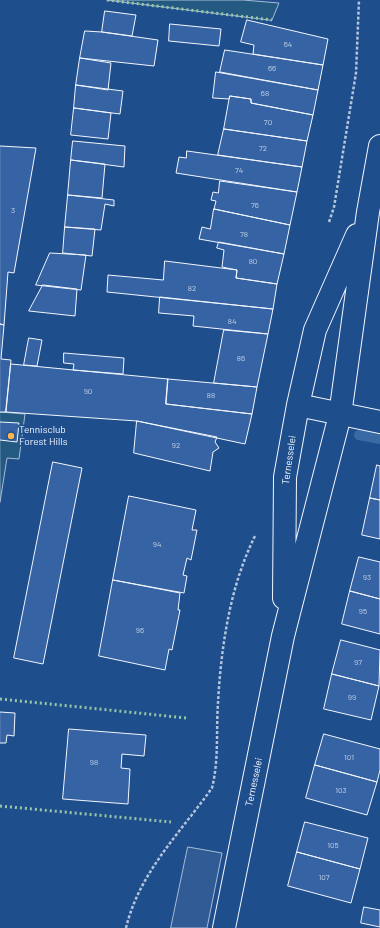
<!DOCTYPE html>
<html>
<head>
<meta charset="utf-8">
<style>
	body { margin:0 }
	canvas { display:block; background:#1f4e8c }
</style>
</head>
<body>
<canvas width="380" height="928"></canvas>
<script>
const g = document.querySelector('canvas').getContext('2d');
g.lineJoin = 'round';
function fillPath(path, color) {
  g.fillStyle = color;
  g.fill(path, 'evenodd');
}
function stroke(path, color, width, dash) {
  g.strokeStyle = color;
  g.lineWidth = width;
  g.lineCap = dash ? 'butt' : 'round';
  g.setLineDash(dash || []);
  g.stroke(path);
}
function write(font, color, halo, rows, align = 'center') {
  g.font = font + ' Barlow,sans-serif';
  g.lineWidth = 3;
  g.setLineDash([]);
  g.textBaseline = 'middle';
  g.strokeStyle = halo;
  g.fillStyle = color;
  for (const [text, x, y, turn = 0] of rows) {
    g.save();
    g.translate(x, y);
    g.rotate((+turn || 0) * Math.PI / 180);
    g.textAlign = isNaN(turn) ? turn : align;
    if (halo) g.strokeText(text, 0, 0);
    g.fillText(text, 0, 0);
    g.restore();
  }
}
const green = new Path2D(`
	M107,0H243L279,3L272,20Z
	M0,412L25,414L19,459L7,458L0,502Z`);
const parking = new Path2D(`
	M188,847L222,853L207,928H171Z`);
const stream = new Path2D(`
	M359,435L380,439`);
const building = new Path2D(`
	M105,11L136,15L132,36L102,32Z
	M247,20L328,39L323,65L253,54L254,45L241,42Z
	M170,24L221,29L219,46L169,41Z
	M85,31L102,32L158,40L154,66L80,58Z
	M225,50L323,65L318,90L220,72Z
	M80,58L111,63L108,90L76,85Z
	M216,72L318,90L313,115L251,103V99L230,96L229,99L213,98Z
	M76,85L123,91L120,114L74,108Z
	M230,96L251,99V103L313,115L307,141L224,129Z
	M74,108L111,113L108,139L71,135Z
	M224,129L307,141L302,167L218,155Z
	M73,141L125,146L124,167L71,160Z
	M0,146L36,148L14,273L8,272L4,325L0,324Z
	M187,151L302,167L297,192L176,173L179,157L186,158Z
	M71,160L105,164L102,198L68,195Z
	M220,181L297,192L290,225L214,209L216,201L211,200L213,192L218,193Z
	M68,195L114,200V206L105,204L101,230L65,227Z
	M214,209L290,225L284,254L199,239L202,227L210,229Z
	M65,227L95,229L92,256L63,253Z
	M219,242L284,254L277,284L236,278L237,270L222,267L224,250L217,248Z
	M50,253L86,255L81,290L36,285Z
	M165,261L237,270L236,278L277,284L273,309L107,292L108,275L163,280Z
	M43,285L77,289L75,316L29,311Z
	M160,297L273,309L268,334L193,326L194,316L159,313Z
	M0,324L4,325L1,359L11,360L6,412H0Z
	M224,330L268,334L257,387L214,383Z
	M29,338L42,340L37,366L24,365Z
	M64,353L124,358L123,374L73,370L74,364L64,363Z
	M11,364L168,379L166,404L252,414L245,444L137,421L6,412Z
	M168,379L257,387L252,414L166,404Z
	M137,421L217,437L215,442L219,448L213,452L210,471L134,453Z
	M0,422L19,423L17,442L0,440Z
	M53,462L82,468L43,664L14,658Z
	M377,465L380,466V500L370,498Z
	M129,496L196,510L192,530H197L191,560L187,558L183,575L187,576L184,593L113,580Z
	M370,498L380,500V539L362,535Z
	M359,557L380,562V599L350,591Z
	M113,580L180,593L178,610H180L172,650L169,649L165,670L99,656Z
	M350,591L380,599V634L342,624Z
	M341,640L380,650L379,686L332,674Z
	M332,674L379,686L371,720L324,709Z
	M0,712L15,713L14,736L7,735L6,743H0Z
	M69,729L146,735L144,756L122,754L121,768L130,769L128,804L63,799Z
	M324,734L380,749V770L377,782L315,765Z
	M315,765L377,782L367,815L306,798Z
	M305,822L368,838L360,869L297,852Z
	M297,852L360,869L351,903L288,886Z
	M364,907L380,910V927L361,923Z`);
const path = new Path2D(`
	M329,222L334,207L356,73L359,0
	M126,928C139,873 180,833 212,788C219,760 216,731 218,703C221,647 230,586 255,536`);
const street = new Path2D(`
	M298,405L380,422
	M284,598L285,477L298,405L315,330L357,235
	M224,928L283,636L340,415L368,212L380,146`);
const hedge = new Path2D(`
	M107,0L272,20
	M0,699L187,718
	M0,806L171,822`);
const markers = [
	[11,436,4,"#ffb74d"]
];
const numberNames = [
	["64",288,44],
	["66",272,68],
	["68",265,93],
	["70",268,122],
	["72",263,148],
	["74",239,170],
	["76",255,205],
	["3",13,210],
	["78",244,234],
	["80",253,261],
	["82",192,288],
	["84",232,321],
	["86",241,358],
	["90",88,391],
	["88",211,395],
	["92",176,445],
	["94",157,544],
	["93",367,577],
	["95",363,611],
	["96",140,630],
	["97",358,662],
	["99",352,697],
	["101",349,757],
	["98",94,762],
	["103",341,790],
	["105",333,845],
	["107",324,877]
];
const poiNames = [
	["Tennisclub",19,430],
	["Forest Hills",19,442]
];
const streetNames = [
	["Ternesselei",289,460,-82],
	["Ternesselei",254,782,-78]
];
fillPath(green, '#245a82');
stroke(green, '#a8bbd7', 1);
fillPath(parking, '#305b95');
stroke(parking, '#a8bbd7', 1);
stroke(stream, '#3b69a3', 10);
fillPath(building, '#3563a3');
stroke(building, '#f2f6ff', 1);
stroke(street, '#f2f6ff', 24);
stroke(path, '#b3c4dc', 2.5, [3, 2]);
stroke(street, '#1f4e8c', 22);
stroke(hedge, '#97c8a6', 3, [2, 3]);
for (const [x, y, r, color] of markers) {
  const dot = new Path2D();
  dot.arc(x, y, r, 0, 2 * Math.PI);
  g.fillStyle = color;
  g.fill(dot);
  stroke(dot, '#1f4e8c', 1.5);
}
write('8px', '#c3d1e8', null, numberNames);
write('10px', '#f2f6ff', '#1f4e8c', poiNames, 'left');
write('10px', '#f2f6ff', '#1f4e8c', streetNames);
</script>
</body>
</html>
